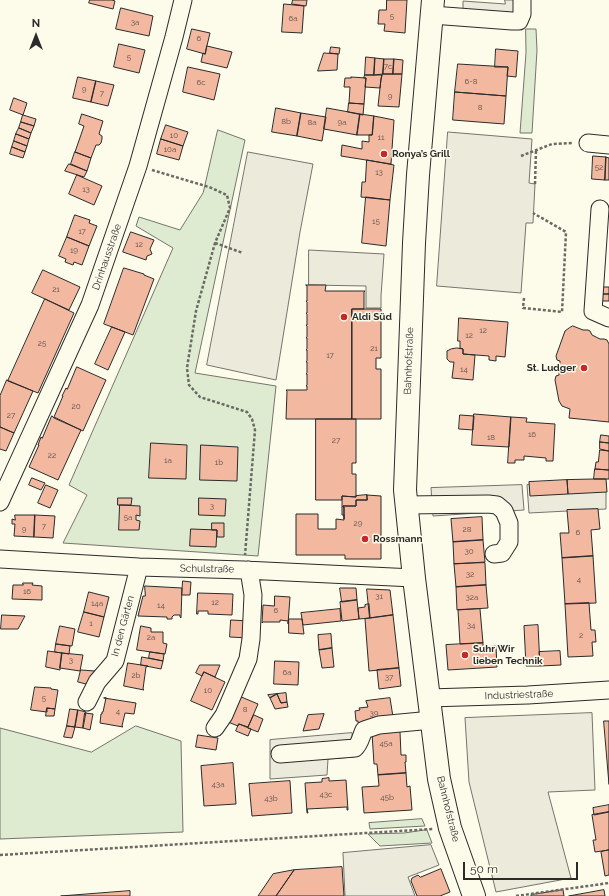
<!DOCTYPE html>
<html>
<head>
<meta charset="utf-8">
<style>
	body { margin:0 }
	#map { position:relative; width:609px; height:896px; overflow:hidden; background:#fdfbea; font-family:Raleway,sans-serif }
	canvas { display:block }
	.north { position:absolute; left:16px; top:16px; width:40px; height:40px; -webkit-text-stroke:3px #fdfbea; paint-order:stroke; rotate:0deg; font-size:11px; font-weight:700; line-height:16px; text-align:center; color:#2b2b2b }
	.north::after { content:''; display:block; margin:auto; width:14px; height:18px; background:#2b2b2b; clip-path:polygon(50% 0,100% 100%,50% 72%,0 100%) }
	.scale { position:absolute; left:463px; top:862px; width:115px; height:18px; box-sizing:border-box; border:2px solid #2b2b2b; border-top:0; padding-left:5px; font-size:12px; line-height:14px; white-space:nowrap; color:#2b2b2b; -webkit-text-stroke:3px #fdfbea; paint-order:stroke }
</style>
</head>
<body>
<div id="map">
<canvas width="609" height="896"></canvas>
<div class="north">N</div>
<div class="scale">50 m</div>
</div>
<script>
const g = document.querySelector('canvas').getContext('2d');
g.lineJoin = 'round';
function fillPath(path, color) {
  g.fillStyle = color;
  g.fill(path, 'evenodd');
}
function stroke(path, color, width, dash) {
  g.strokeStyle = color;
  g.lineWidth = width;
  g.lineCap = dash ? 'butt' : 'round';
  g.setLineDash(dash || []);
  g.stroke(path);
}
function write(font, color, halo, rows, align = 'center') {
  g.font = font + ' Raleway,sans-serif';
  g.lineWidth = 3;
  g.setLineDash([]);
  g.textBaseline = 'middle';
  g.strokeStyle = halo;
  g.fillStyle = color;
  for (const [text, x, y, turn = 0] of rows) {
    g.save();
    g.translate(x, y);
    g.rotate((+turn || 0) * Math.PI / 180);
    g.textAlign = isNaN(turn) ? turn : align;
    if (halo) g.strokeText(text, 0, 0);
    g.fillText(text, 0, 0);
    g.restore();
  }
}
const green = new Path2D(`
	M526,29H536L537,50L532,133H520L526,53Z
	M218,130L245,140L195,373L276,386L258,556L63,543L87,495L69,485L173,248L136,226L139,217L180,230L203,193Z
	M136,726L181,741L183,832L0,839V728L91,752Z
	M422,819L425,826L370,829L369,823Z
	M427,830L432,843L380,846L368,834L404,833Z`);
const parking = new Path2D(`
	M505,0H522L523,20L463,14V1L505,4Z
	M448,132L532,139L529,183L535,184L533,223H526L521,293L437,286Z
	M248,152L313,164L300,232L276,380L207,365Z
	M309,250L384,254L381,296V308H366V286L309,285Z
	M606,482V509L529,513L527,485Z
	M522,485L524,510L433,516L431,488Z
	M592,713L595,790L548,792L571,878L496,892L469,782L465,718Z
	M352,733L354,757L328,759L327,775L270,779V740Z
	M431,845L439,865L408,877L415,896H345L343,853Z`);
const building = new Path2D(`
	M90,0H112L115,1L113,9L89,3Z
	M293,0H307L306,6L292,4Z
	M387,0H407L405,33L384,31L385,24H378L379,10H386Z
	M284,4L304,6L302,33L282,32Z
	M121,8L153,16L149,36L116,29Z
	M192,29L210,33L205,54L187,49Z
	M119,44L145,50L139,73L114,67Z
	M207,46L232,52L227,68L201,62L203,53L205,54Z
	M331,47L340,48L339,54L330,53Z
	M496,49L518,51L516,77L507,76L508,67H495Z
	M324,53L338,54L337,70L318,71Z
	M366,57L375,58L374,75H365Z
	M375,58L384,59L383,74L374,75Z
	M384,59H394L393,74H383Z
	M394,59L403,60L402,74H393Z
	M458,64L508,67L506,96L455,92Z
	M188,67L220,74L214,100L183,92Z
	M383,74H402L399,107L378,106L381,79L382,75Z
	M365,75H382L381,79L380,88L365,87L366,78H364Z
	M78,77L96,81L91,102L73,98Z
	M351,77L366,78L364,104L349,103L350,87H344L345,78H351Z
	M96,81L114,85L108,106L91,102Z
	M455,92L506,96L504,124L453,120Z
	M14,98L27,103L23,115L10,110Z
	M349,103L364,104L363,115L348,112Z
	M276,108L301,113L297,136L272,132Z
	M327,108L360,114L357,135L324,129Z
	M301,113L326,117L322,141L297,136Z
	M82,114L103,121L99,134L102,136V139L101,143L99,145H96L91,158L75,152L84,126L79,124Z
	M360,114L374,116L372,135H357Z
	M23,115L36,119L34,126L21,122Z
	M374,116L394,120L391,164L341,156L342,145L362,149V141L369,142V135H372Z
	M21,122L34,126L31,133L19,128Z
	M166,125L188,132L183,146L161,139Z
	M19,128L31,133L29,139L16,134Z
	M16,134L29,139L27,146L14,141Z
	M161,139L183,146L179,160L157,154Z
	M14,141L27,146L25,152L12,147Z
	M12,147L25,152L23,158L10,154Z
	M75,152L91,158L87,171L71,164Z
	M593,156L606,157L605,180L592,179Z
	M606,157L609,158V180H605Z
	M367,160L394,165L390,200L361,197L362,182H365Z
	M69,164L87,171L84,177L65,171Z
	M77,175L102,186L94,205L69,194Z
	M366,197L390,200L386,246L362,243Z
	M75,215L90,220L89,223L97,226L89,246L67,237Z
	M131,232L154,240L150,249L152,254L147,256L146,260L123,252Z
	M67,237L89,246L82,265L74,262L73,265L65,262L66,259L59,256Z
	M124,268L144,274V275L154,279L133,335L104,324Z
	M43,270L80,287L69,310L32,293Z
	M306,285H326L325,291H365L364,292V309H352V419H286L287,391L286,390H307V386H306L307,385V374H306L307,373V362H306L307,361V350H306L307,349V338H306L307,337V326L306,325H307V314L306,313H307V302L306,301H307V286Z
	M603,287H609V294H603Z
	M603,294H609V301H603Z
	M45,299L74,313L38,393L8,381Z
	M352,309H381V358H376V369H381V419H352Z
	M459,318L508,322L505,357L496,356V361L489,360V356L463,354V349L460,348V341H458Z
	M573,326L583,330H588L590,331L592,335L600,339H604L607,340L609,344V422L569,418L570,409L562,406L559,401L555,380L556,376L559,375L560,361L557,360L556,356L565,331L569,328Z
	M112,327L125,332L108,370L95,364Z
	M457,348L463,349V354L475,355L473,380L452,378L454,362H450L447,359V351L451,349Z
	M77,367L106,380L83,431L54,417L63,396H62L66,388L67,389Z
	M7,380L33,391L14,433L0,427V396Z
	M474,414L511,417L509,447L472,445Z
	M460,415L474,416L473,430L459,429Z
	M52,416L54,418L81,430L58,480L29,467L39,445H38L41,437L42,438Z
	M511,417L527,418L526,422L555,424L553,461H546V458L524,456V460H515V463H508Z
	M316,419H356V463H352V474H356V497L342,496V500H316Z
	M0,427L14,433L6,451L0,449Z
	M601,435L609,436V443L600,442Z
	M600,442L609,443V451L600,449Z
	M151,443L187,445L186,479L149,478Z
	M201,445L238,447L237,481L200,480Z
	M600,450L609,451V470L595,469L596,462H598Z
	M595,469L609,470V479H594Z
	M32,478L45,483L41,490L29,485Z
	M594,479H606L607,492L568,494L567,480Z
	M567,480L568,494L530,496L529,482Z
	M46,485L58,490L50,508L38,503Z
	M367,495V500H356V506H343V507H344V519V515H342V496L356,497V496Z
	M367,495L381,496V559H345V555H296V514H318V529H336V519L344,520V507H343V506H356V500H367Z
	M118,498H132L131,505H118Z
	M199,498L226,499L225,516L199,515Z
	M120,505L140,506V516L136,515V520L140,521L139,530H119Z
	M598,509L600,529L591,530L593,556L562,558L560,533H569L567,510Z
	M15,515H35L34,537L14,536L15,524H12V519L15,520Z
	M35,515L55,516L53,538L34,537Z
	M482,517L483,540L453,542L451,519Z
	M212,523H224V537H217V530H212Z
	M191,529L217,530L216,547L190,546Z
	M483,540L485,562L454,564L453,542Z
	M593,556L596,603L565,604L562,558Z
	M485,563L486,585L456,587L454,564Z
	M183,581L191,582L190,595H182Z
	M23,583H33L32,585L42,586V600L12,599L13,585H23Z
	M486,585L488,608L457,610L456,587Z
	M145,586L182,588L181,618L180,617V615H174L172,617V619H167V617L138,616L143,596H145Z
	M340,588H356L357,600L342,602Z
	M367,589L390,590L393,615L370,618Z
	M89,592L109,597L104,617L84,612Z
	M198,593L233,594L232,615L208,614V611H198V614H197Z
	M275,596L290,597L288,624V621L280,620V622H263L262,623L263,605L274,606Z
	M357,600L359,619L342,621L340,602Z
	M589,603L591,630H595L596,642H592L593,656L568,657L565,604Z
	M369,604L370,618L359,619L358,608L365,607V605Z
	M340,609L341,621L303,625L301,613Z
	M480,609L483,643L460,644L458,610Z
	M84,612L104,617L99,637L78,632Z
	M2,615L25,616L18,629H1Z
	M393,615L399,668L369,671L365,619Z
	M289,619H302L304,634L289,633Z
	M231,620L249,621L248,638L230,637Z
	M538,625L540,666H526L524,626Z
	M60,626L75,629L72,646L56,644Z
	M141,626L151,628V632H163V643L167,644L165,654L137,650Z
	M331,634L332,648L319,650L318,635Z
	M483,643V647L496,646L497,667L448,670L446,645Z
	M56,644L70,646L69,654L55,652Z
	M332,648L334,667L322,668L319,650Z
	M48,651L62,653L60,668V670L46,667Z
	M560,651L561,665L540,666L539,652Z
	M150,652L164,654L163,661L149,658Z
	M62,653L83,655L80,671L60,668Z
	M142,657L163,661L161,669L141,665Z
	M275,661L299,662L298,685L274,684Z
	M128,663L148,666L146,667L143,689L144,690L124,686Z
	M200,665H220L215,677L204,672L202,676L196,673Z
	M399,668L401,686L379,689L377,670Z
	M81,670L95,671L86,684L78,682Z
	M204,672L225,682L212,710L191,701Z
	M35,687L51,688V689L58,690L55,709L47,708V712L31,710Z
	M286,693L287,702L281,703L277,694L270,698L268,695Z
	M277,694L281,703L287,702L288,707L275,709L270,698Z
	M239,696L258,704L248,727L239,724L238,726L228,722Z
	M104,698L136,703L134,714L125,713L122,726L123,727L100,723L101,714H102V712H103L106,698Z
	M390,698L393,717L359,727L358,721H356L355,711L360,710L359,708L368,707L366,701Z
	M47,708L55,709L54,716H46Z
	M70,709L78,710L75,727L67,726Z
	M78,710L86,712L83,728L75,727Z
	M85,713L93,714L90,730L83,728Z
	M324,714L319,729L303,731L308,715Z
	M254,715L263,719L258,732L248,728Z
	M604,721H609V784Z
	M239,724L251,729L248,736L236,731Z
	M67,726L75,727L72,738L64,737Z
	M400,731L401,755H406V762H405L406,773L378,775L377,764H374L372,733Z
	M198,735L218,738L216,750L196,747Z
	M233,763L236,804L204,806L201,766Z
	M406,773L407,787L410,786L412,810L364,813L362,787L379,786L378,775Z
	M329,778V781L346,780L348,810H347V807L307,809L308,813H307L305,783L322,782V779Z
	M290,781L292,813L252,816L249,784Z
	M609,805V812L594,815L593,808Z
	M609,812V850L595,852L593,840H596L592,815Z
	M609,850V875L605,876L601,852Z
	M342,867L344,896H276L294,870Z
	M441,869L450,892L440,896H417L411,881L412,878L418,875L420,877Z
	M294,870L276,896H258L273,874Z
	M563,890L564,896H531V895Z
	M604,890L605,896H569Z
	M130,891V896H61Z`);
const path = new Path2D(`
	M521,156L552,144L572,143
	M152,170L209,187L227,195L230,208L215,243L196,311L187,368L189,385L200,397L247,412L252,419L255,430L245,555
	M535,184L536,150
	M215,243L243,253
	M524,298L523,308L562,312L566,232L533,213
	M0,855L433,829
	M516,896L609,883`);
const minor = new Path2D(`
	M432,15L512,21H519L522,14V0
	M588,143L609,145
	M600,209L593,311L609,318
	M0,502L90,305L138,166L174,37L183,0
	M406,505L488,504L497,505L504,511L509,523V542L502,553L494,554
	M0,559L139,567L244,570L414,578
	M429,698L528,695L609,690
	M87,702L97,682L115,661L139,567
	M215,728L224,715L248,659L251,639L253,595L249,570
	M280,754L355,748C360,744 361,736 364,730L379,725L432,720`);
const major = new Path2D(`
	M433,0L418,175L414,243L405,490L414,578L439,779L450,828L474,896`);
const markers = [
	[384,154,4,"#c62828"],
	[344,317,4,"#c62828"],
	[584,368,4,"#c62828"],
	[365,539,4,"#c62828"],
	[465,655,4,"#c62828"]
];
const numberNames = [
	["5",392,17],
	["6a",293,19],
	["3a",135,23],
	["6",199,39],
	["5",129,58],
	["7c",388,67],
	["6-8",471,82],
	["6c",201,83],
	["9",84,90],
	["7",102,94],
	["9",390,97],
	["8",480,108],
	["8b",286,122],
	["8a",312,123],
	["9a",342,123],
	["10",174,136],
	["11",381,138],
	["10a",170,150],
	["52",599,168],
	["13",379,173],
	["13",86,190],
	["15",376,222],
	["17",82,232],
	["12",139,245],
	["19",74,251],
	["21",56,290],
	["12",483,331],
	["12",469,336],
	["25",42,344],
	["21",374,349],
	["17",330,356],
	["14",464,370],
	["20",76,407],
	["27",11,416],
	["16",532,435],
	["18",491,438],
	["27",336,441],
	["22",52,456],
	["1a",168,461],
	["1b",219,463],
	["3",212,507],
	["5a",128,518],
	["29",358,524],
	["7",44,527],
	["9",24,530],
	["28",467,530],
	["6",578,533],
	["30",469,552],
	["32",470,575],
	["4",579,580],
	["16",27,592],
	["31",379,597],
	["32a",472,598],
	["12",215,603],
	["14a",97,604],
	["14",161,606],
	["6",276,611],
	["1",91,624],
	["34",471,626],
	["2",581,636],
	["2a",151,638],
	["3",71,661],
	["6a",287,673],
	["2b",136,676],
	["37",389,678],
	["10",208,691],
	["5",44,699],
	["8",245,710],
	["4",118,712],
	["39",374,714],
	["45a",386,744],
	["43a",218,785],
	["43c",326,795],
	["45b",387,798],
	["43b",271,799]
];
const poiNames = [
	["Ronya’s Grill",392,154],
	["Aldi Süd",352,317],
	["St. Ludger",576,368,"right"],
	["Rossmann",373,539],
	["Suhr Wir",473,649],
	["lieben Technik",473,661]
];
const streetNames = [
	["Drinhausstraße",107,257,-71],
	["Bahnhofstraße",409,361,-88],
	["Schulstraße",207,569,1],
	["In den Gärten",123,626,-75],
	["Industriestraße",519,695,-2],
	["Bahnhofstraße",448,809,76]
];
fillPath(green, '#deebd1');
stroke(green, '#74746e', 1);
fillPath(parking, '#eceadb');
stroke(parking, '#74746e', 1);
fillPath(building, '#f2b8a0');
stroke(building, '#2b2b2b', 1);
stroke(minor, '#2b2b2b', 19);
stroke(major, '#2b2b2b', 24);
stroke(path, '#6a6964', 2.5, [3, 2]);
stroke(minor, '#fdfbea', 17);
stroke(major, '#fdfbea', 22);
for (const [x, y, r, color] of markers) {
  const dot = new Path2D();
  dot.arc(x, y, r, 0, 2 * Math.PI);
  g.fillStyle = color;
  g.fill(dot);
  stroke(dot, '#fdfbea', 1.5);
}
write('8px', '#5d4e48', null, numberNames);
write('bold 10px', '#2b2b2b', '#fdfbea', poiNames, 'left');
write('10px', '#2b2b2b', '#fdfbea', streetNames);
</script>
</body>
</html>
